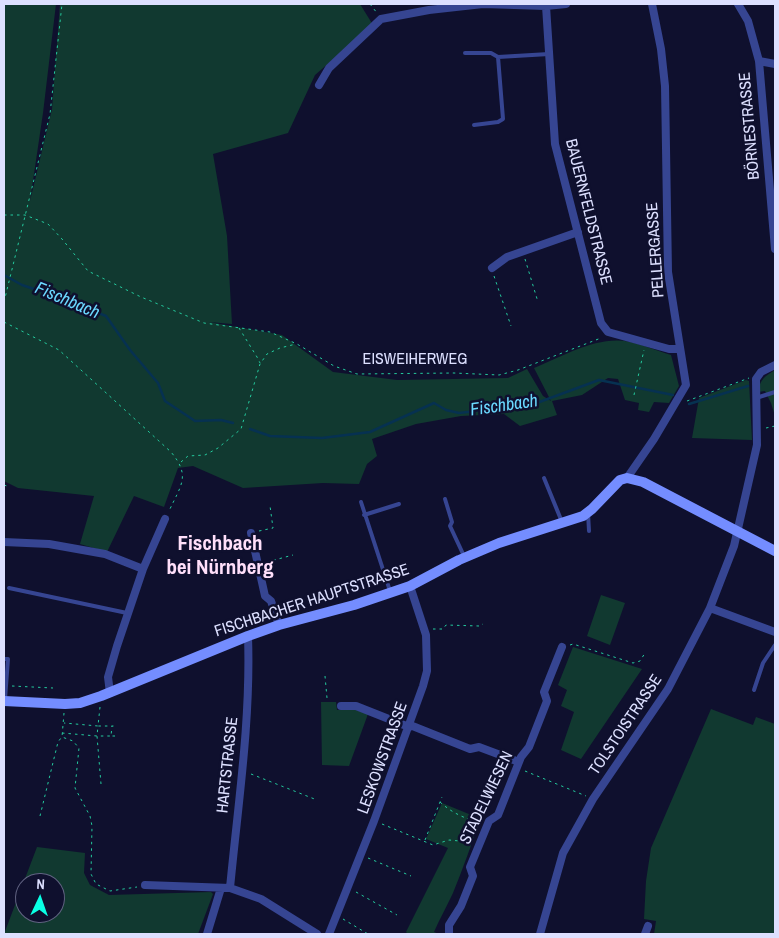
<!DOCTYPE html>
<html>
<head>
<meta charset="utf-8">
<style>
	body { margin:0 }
	#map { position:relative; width:779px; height:938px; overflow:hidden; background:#0f102e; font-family:"Archivo Narrow",sans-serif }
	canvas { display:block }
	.frame { position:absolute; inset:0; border:5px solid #dde0ff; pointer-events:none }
	.north { position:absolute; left:15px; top:873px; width:50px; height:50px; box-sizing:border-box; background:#0f102e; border:1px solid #616382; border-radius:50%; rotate:3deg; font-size:14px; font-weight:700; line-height:20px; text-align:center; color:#dde0ff }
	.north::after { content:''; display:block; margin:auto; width:18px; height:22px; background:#09ffe4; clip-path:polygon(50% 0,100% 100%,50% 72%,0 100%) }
</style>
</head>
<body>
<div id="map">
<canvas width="779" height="938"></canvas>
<div class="frame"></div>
<div class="north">N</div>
</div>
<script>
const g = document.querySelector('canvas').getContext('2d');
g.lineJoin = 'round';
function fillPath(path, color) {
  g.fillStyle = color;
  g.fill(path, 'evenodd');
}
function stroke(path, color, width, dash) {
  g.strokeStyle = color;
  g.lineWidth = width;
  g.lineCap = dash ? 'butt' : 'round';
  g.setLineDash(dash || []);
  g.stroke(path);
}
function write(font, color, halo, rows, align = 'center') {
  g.font = font + ' "Archivo Narrow",sans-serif';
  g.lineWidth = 5;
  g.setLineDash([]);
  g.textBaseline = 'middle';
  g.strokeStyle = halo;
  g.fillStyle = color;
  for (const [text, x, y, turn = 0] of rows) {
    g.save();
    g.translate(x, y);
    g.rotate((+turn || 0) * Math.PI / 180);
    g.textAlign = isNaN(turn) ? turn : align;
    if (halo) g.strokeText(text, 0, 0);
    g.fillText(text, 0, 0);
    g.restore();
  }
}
const green = new Path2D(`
	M4,4H56L43,113L30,201L52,109L60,4H360L373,25L315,75L288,133L213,154L227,236L232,324L209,322L282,335L333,372L397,380L508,378L527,369L543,396L551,401L534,368C564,356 598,335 630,342C644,345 658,351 671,355L679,386L669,403L654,402L649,412L638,410L639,403L625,400L618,379L608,378L582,395L552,401L557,415L520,426L504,414L461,416L416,424L372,439L377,456L367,464L359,484L323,483L243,488L193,466L178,468L164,507L134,496L107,552L80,544L94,496L18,488L4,481Z
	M775,370V416L771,403L765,391L758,392C760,379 765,376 775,370Z
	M746,380L749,381L752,440L692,438L699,398Z
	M601,595L625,603L610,645L587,636Z
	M573,647L642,669L581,759L561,750L574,712L561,706L567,690L558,685Z
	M321,702H336L337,710H356L368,714L349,766L322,765Z
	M711,709L753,725L756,717L775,724V934H654L656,921L644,919L646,881L651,848Z
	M442,803L481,819C471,844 463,869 453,893C447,906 440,918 434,932L439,934H408L406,932L448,848L426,839Z
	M37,847L85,853L84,873L90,885L109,895L211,892L213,894L198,934H4ZM25,883H55V913H25Z`);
const stream = new Path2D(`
	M4,275L22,285L61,298L106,316L130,350L158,383L165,401L195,421L221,420L233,423
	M689,404L748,386
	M250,429L270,436L322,438L370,432L434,403L446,410L459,413L534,404L599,380L673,395`);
const path = new Path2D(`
	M370,4L377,13
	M4,215H25L48,224L62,239L88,271L141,297L204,323L270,332L297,344L334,366L357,374L454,373L499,375L518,370L601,338
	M525,259L538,302
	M494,276L511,326
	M4,302L50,114L62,4
	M4,322L59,350L171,452C191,476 181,485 169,511
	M239,328L257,357L260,363
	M634,395L644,350
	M687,401L749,378
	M766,428L775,426
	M181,462L188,456L205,455L218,448L241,429L260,364L267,354L280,348L296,344
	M4,485L7,486
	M259,531L273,528L270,506
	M267,562L293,555
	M433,629H443L446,625L479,626L483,624
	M570,645L573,644L633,663L640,661L645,653
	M325,676L327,698
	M12,686L53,688
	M100,707L98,726H112
	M64,713L62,737L73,741L79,748L75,788L90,816L92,826L91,874L96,884L110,891L137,887
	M62,733L97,736L98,726L64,723
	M115,736H111L112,726H116
	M525,771L586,796
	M251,774L317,800
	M101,784L97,736H111
	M440,802C452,813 464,818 480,823
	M40,816L58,742L61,738
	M382,824L433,845L449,840L470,842
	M425,840L442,797
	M368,858L411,876
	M356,892L397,915
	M343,919L368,934`);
const lane = new Path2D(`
	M465,53H491L498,57L549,54
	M474,125L498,122L503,119L498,57
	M756,398L775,392
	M544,478L562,522
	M445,499L452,522L450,526L464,556
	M361,502L390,591
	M588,513L589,531
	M364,515L399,504
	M9,588L127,613
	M4,659H8L5,699
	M754,690L763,663L775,645`);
const street = new Path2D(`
	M738,4L748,21L759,61L775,249
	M546,6L555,144L601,323L608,332L669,349H680
	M759,61L775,64
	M319,85L329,68L381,19L429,10L483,4L546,6L566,4
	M492,268L507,257L578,232
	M627,478L654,439L686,385L668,272L665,86L661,49L652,4
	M251,533L265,596L271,601L279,625
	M4,542L49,544L105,554L143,569
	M710,608L775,632
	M110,693L108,677L117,646L143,569L165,519
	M341,706H356L409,727
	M410,725L470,749L479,747L519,762
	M145,885L230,888L261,899L317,934
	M230,888C238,804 251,720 248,636
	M207,934L221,888
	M329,934L374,821L423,686L427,671L426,635L410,586
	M449,934V925L461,906L473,876L470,867L489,821L498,815L521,757L529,747L547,701L544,692L562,647
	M540,934L563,853L593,799L668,689L710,608L734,546L757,445L756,379L761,372L775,365
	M645,934L648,926`);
const secondary = new Path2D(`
	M4,701L65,704L80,703L101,696L248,636L279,625L354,605L410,586L459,560L499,543L583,516L592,509L620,480L627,478L643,482L775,551`);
const streetNames = [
	["BÖRNESTRASSE",750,126,-95],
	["BAUERNFELDSTRASSE",588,212,76],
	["PELLERGASSE",656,250,-94],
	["EISWEIHERWEG",415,360],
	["FISCHBACHER HAUPTSTRASSE",312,601,-18],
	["TOLSTOISTRASSE",626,725,-56],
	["LESKOWSTRASSE",383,758,-70],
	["HARTSTRASSE",228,765,-84],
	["STADELWIESEN",487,798,-64]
];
const waterNames = [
	["Fischbach",67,301,23],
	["Fischbach",504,406,-8]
];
const districtNames = [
	["Fischbach",220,544],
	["bei Nürnberg",220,568]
];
fillPath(green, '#113930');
stroke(stream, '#063151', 2.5);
stroke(path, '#24cb9e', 1, [2.5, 4]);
stroke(lane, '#364592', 4);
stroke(street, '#364592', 8);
stroke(secondary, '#748dff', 10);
write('16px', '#dde0ff', '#0f102e', streetNames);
write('italic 18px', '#6bd9ff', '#0f102e', waterNames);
write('bold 21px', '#ffdffa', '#0f102e', districtNames);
</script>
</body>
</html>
